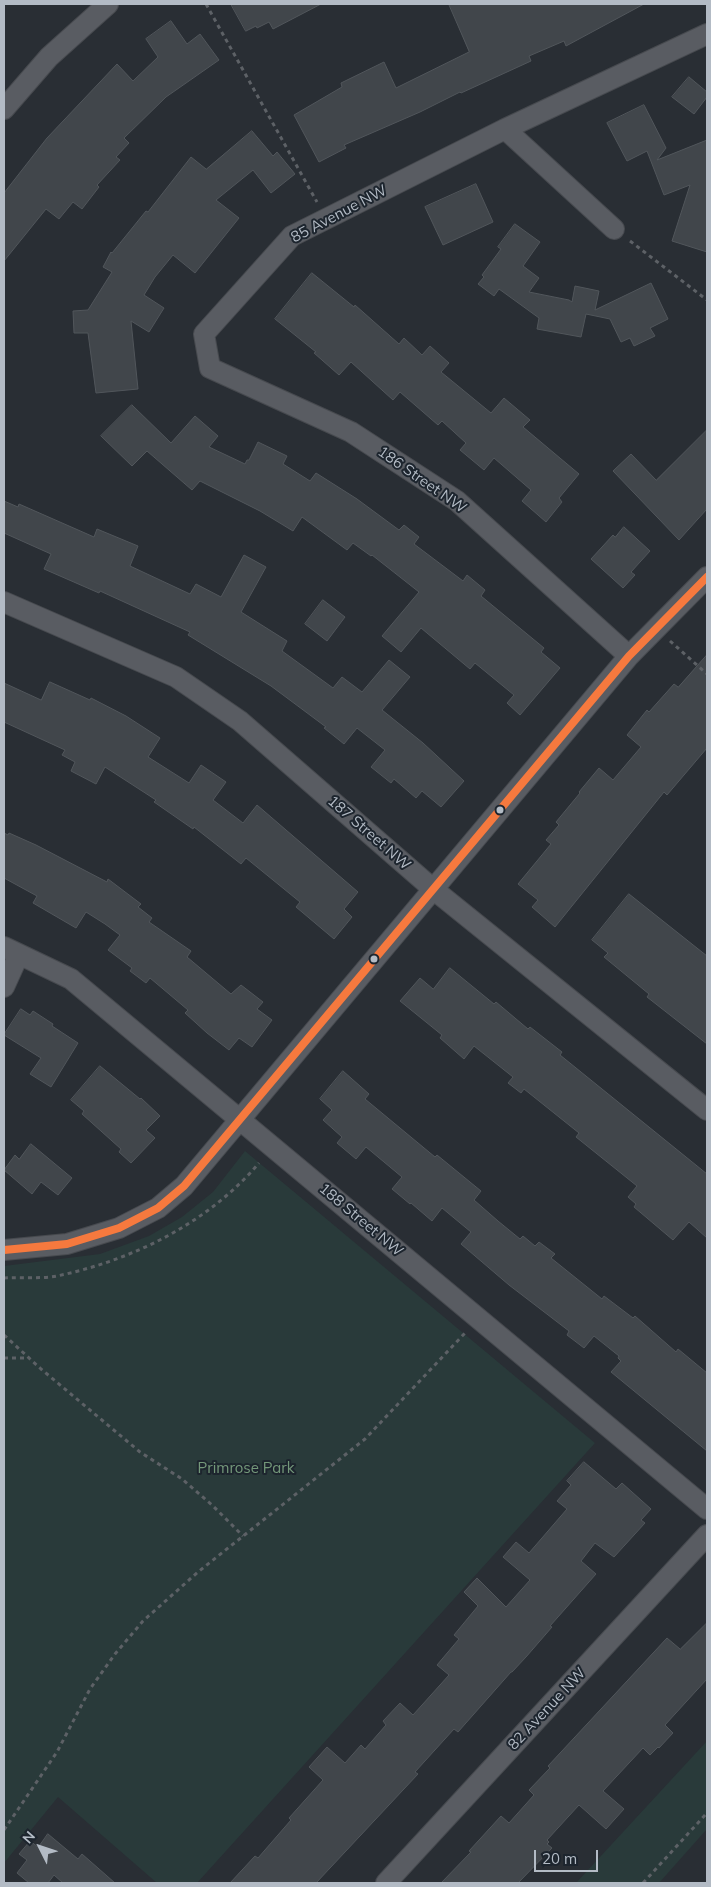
<!DOCTYPE html>
<html>
<head>
<meta charset="utf-8">
<style>
	body { margin:0 }
	#map { position:relative; width:711px; height:1887px; overflow:hidden; background:#292e34; font-family:Mulish,sans-serif }
	canvas { display:block }
	.frame { position:absolute; inset:0; border:5px solid #b3bbc5; pointer-events:none }
	.north { position:absolute; left:15px; top:1822px; width:50px; height:50px; -webkit-text-stroke:4px #1d252e; paint-order:stroke; rotate:311deg; font-size:14px; font-weight:700; line-height:20px; text-align:center; color:#b3bbc5 }
	.north::after { content:''; display:block; margin:auto; width:18px; height:22px; background:#b3bbc5; clip-path:polygon(50% 0,100% 100%,50% 72%,0 100%) }
	.scale { position:absolute; left:534px; top:1850px; width:64px; height:22px; box-sizing:border-box; border:2px solid #b3bbc5; border-top:0; padding-left:6px; font-size:15px; line-height:18px; white-space:nowrap; color:#b3bbc5; -webkit-text-stroke:4px #1d252e; paint-order:stroke }
</style>
</head>
<body>
<div id="map">
<canvas width="711" height="1887"></canvas>
<div class="frame"></div>
<div class="north">N</div>
<div class="scale">20 m</div>
</div>
<script>
const g = document.querySelector('canvas').getContext('2d');
g.lineJoin = 'round';
function fillPath(path, color) {
  g.fillStyle = color;
  g.fill(path, 'evenodd');
}
function stroke(path, color, width, dash) {
  g.strokeStyle = color;
  g.lineWidth = width;
  g.lineCap = dash ? 'butt' : 'round';
  g.setLineDash(dash || []);
  g.stroke(path);
}
function write(font, color, halo, rows, align = 'center') {
  g.font = font + ' Mulish,sans-serif';
  g.lineWidth = 4;
  g.setLineDash([]);
  g.textBaseline = 'middle';
  g.strokeStyle = halo;
  g.fillStyle = color;
  for (const [text, x, y, turn = 0] of rows) {
    g.save();
    g.translate(x, y);
    g.rotate((+turn || 0) * Math.PI / 180);
    g.textAlign = isNaN(turn) ? turn : align;
    if (halo) g.strokeText(text, 0, 0);
    g.fillText(text, 0, 0);
    g.restore();
  }
}
const green = new Path2D(`
	M245,1151L595,1443L197,1883H157L58,1797L4,1863V1266L100,1254L149,1236L182,1217L213,1192Z
	M707,1741V1829L659,1883H576Z`);
const building = new Path2D(`
	M231,4H321L273,29L269,22L257,28L256,26L246,31Z
	M449,4H644L566,46L564,41L529,56L531,61L461,93L460,92L420,112L344,145L346,148L319,162L294,115L342,87L341,83L384,62L396,88L469,52Z
	M171,21L187,44L200,34L219,60L166,97L124,138L129,143L116,157L120,160L97,185L99,187L82,209L73,202L59,219L46,209L4,261V193L47,138L117,64L133,81L158,57L146,39Z
	M689,77L707,92V97L694,114L672,97Z
	M644,105L666,148L657,160L707,140V252L672,241L690,185L664,195L647,151L627,161L607,123Z
	M252,131L273,156L277,152L295,174L271,193L253,170L216,200L239,218L195,273L173,255L155,277L144,295L164,308L149,332L131,321L138,389L96,393L88,333H74L73,311L88,310L112,272L103,267L111,252L112,253L146,211L148,212L191,157L206,169Z
	M476,184L493,222L443,245L425,207Z
	M515,224L540,242L523,266L539,278L529,292L569,300L572,302L575,286L599,291L595,310L651,283L668,319L650,328L655,336L634,346L630,338L621,342L610,319L586,314L581,337L537,329L539,318L499,289L494,296L478,284L484,277L482,275L501,249L498,247Z
	M312,273L354,307L355,305L399,344L404,338L422,355L430,346L449,363L441,372L491,413L504,398L530,420L523,427L579,474L559,498L562,502L546,522L522,501L531,490L494,458L484,470L460,450L466,443L442,421L438,425L400,392L393,400L351,362L339,375L314,353L316,352L275,319Z
	M132,405L171,443L195,416L218,436L209,447L245,464L247,460H249L258,442L287,456L283,464L310,481L316,473L357,499L399,530L404,525L419,537L414,544L463,581L467,575L485,590L481,596L544,648L541,652L560,668L520,715L507,703L514,695L475,663L470,669L421,628L401,652L382,636L419,592L372,555L371,556L353,543L347,550L302,517L293,531L260,511L200,481L192,490L147,451L132,466L101,436Z
	M707,430V509L679,540L613,471L631,454L656,480Z
	M4,501L18,507L19,504L94,537L97,529L138,546L130,566L190,594L196,584L221,597L244,555L266,567L241,612L287,641L282,651L333,688L342,677L362,692L389,660L410,677L382,710L423,743L464,781L441,807L422,791L416,798L394,779L391,783L371,767L385,750L357,728L344,744L324,728L326,727L271,686L188,635L190,632L100,591L99,593L44,569L51,554L4,533Z
	M624,527L650,551L631,572L635,575L623,588L591,559L613,535L615,537Z
	M323,600L345,617L327,641L305,624Z
	M707,655V748L667,795L664,792L555,927L532,907L538,900L518,884L551,844L546,840L559,825L556,822L580,793L579,792L599,768L613,780L641,747L627,735L647,710L649,712L674,684L678,687Z
	M50,682L90,700L91,698L126,716L160,738L148,757L189,783L201,765L226,782L213,800L243,823L257,805L358,892L344,909L352,917L334,939L296,907L300,902L246,858L241,864L194,827L193,829L154,802L156,800L105,767L96,784L71,771L75,762L62,755L65,750L4,722V683L41,700Z
	M4,833L8,835L9,833L36,845L107,882L108,879L141,904L138,907L152,918L149,922L191,951L187,957L231,994L241,985L263,1002L257,1009L272,1020L252,1047L239,1038L229,1050L207,1033L185,1013L188,1010L150,978L146,983L130,971L132,968L108,950L120,935L105,924L86,912L76,928L33,903L37,896L4,878Z
	M629,894L707,956V1044L647,997L649,994L604,957L608,953L592,940Z
	M450,968L494,1004L496,1002L528,1029L530,1027L562,1052L560,1055L707,1174V1238L689,1222L673,1240L634,1207L636,1204L628,1197L637,1186L576,1137L579,1133L524,1089L521,1093L508,1083L513,1077L474,1046L464,1059L440,1038L442,1035L400,1001L420,978L433,989Z
	M21,1009L30,1015L33,1011L53,1024L52,1026L78,1043L51,1087L30,1074L41,1058L4,1035Z
	M100,1066L140,1099L141,1098L160,1116L146,1130L155,1138L131,1163L119,1152L121,1149L82,1114L84,1111L71,1100Z
	M343,1071L369,1094L365,1099L435,1157L437,1155L481,1191L474,1200L498,1221L520,1239L523,1236L535,1246L539,1242L555,1254L551,1258L602,1299L604,1296L633,1318L635,1316L676,1352L678,1349L707,1373V1451L611,1372L621,1361L618,1358L619,1356L594,1336L584,1348L567,1335L569,1331L509,1285L461,1244L471,1232L442,1208L432,1221L411,1203L410,1204L392,1189L402,1177L366,1147L356,1159L337,1143L342,1137L323,1120L332,1110L320,1099Z
	M31,1144L72,1178L58,1195L41,1182L32,1194L4,1170L15,1155L19,1159Z
	M584,1462L616,1489L622,1483L651,1509L641,1520L645,1523L614,1557L595,1543L581,1561L596,1574L550,1626L552,1627L526,1657L512,1672H511L458,1732L454,1729L415,1772L418,1774L316,1883H230L255,1856L258,1858L291,1820L289,1818L323,1780L309,1767L327,1747L345,1763L361,1745L365,1749L386,1725L383,1721L400,1703L413,1715L449,1675L437,1665L459,1639L454,1635L478,1606L464,1592L477,1578L506,1607L530,1580L503,1557L516,1542L529,1553L567,1509L557,1501L571,1485L567,1481Z
	M707,1623V1679L665,1725L673,1733L659,1748L658,1747L650,1755L643,1748L603,1791L624,1809L606,1829L579,1805L547,1840L549,1842L547,1844L552,1848L518,1883H441L471,1852L469,1851L501,1816L509,1823L534,1795L529,1790L550,1768L548,1766L667,1638L680,1649Z
	M48,1834L78,1859L82,1854L115,1883H63L54,1875L48,1883H29L17,1873L27,1860L19,1854L30,1841L38,1847Z`);
const path = new Path2D(`
	M206,4L317,202
	M630,241L707,300
	M670,641L707,674
	M4,1278C21,1277 40,1279 57,1276C133,1260 208,1223 259,1163
	M4,1335L41,1369L140,1452L182,1479L212,1505L243,1536
	M4,1358H28
	M4,1830L57,1752L90,1689L115,1654L143,1621L198,1572L365,1439L465,1333
	M643,1883L707,1813`);
const minor = new Path2D(`
	M4,109L49,57L108,4
	M505,129L614,229
	M4,602L176,677L240,721L433,889L707,1110
	M629,656L457,501L351,432L210,368L204,334L292,236L505,129L707,34
	M4,947L71,979L707,1509
	M4,987L19,954
	M4,1250L67,1244L119,1228L158,1208L184,1186L629,656L707,577
	M386,1883L707,1535`);
const bus1 = new Path2D(`
	M4,1250L67,1244L119,1228L158,1208L184,1186L629,656L707,577`);
const markers = [
	[500,810,4.5,"#b3bbc5"],
	[374,959,4.5,"#b3bbc5"]
];
const streetNames = [
	["85 Avenue NW",339,214,-28],
	["186 Street NW",422,480,35],
	["187 Street NW",369,833,41],
	["188 Street NW",361,1220,40],
	["82 Avenue NW",547,1709,-47]
];
const parkNames = [
	["Primrose Park",246,1468]
];
fillPath(green, '#293a3a');
fillPath(building, '#41464b');
stroke(building, '#51565b', 1);
stroke(minor, '#474a4f', 22);
stroke(path, '#5d6166', 3, [4, 4]);
stroke(minor, '#595c62', 20);
stroke(bus1, '#f6793e', 8);
for (const [x, y, r, color] of markers) {
  const dot = new Path2D();
  dot.arc(x, y, r, 0, 2 * Math.PI);
  g.fillStyle = color;
  g.fill(dot);
  stroke(dot, '#1d252e', 2);
}
write('15px', '#b3bbc5', '#1d252e', streetNames);
write('15px', '#74987a', '#1d252e', parkNames);
</script>
</body>
</html>
